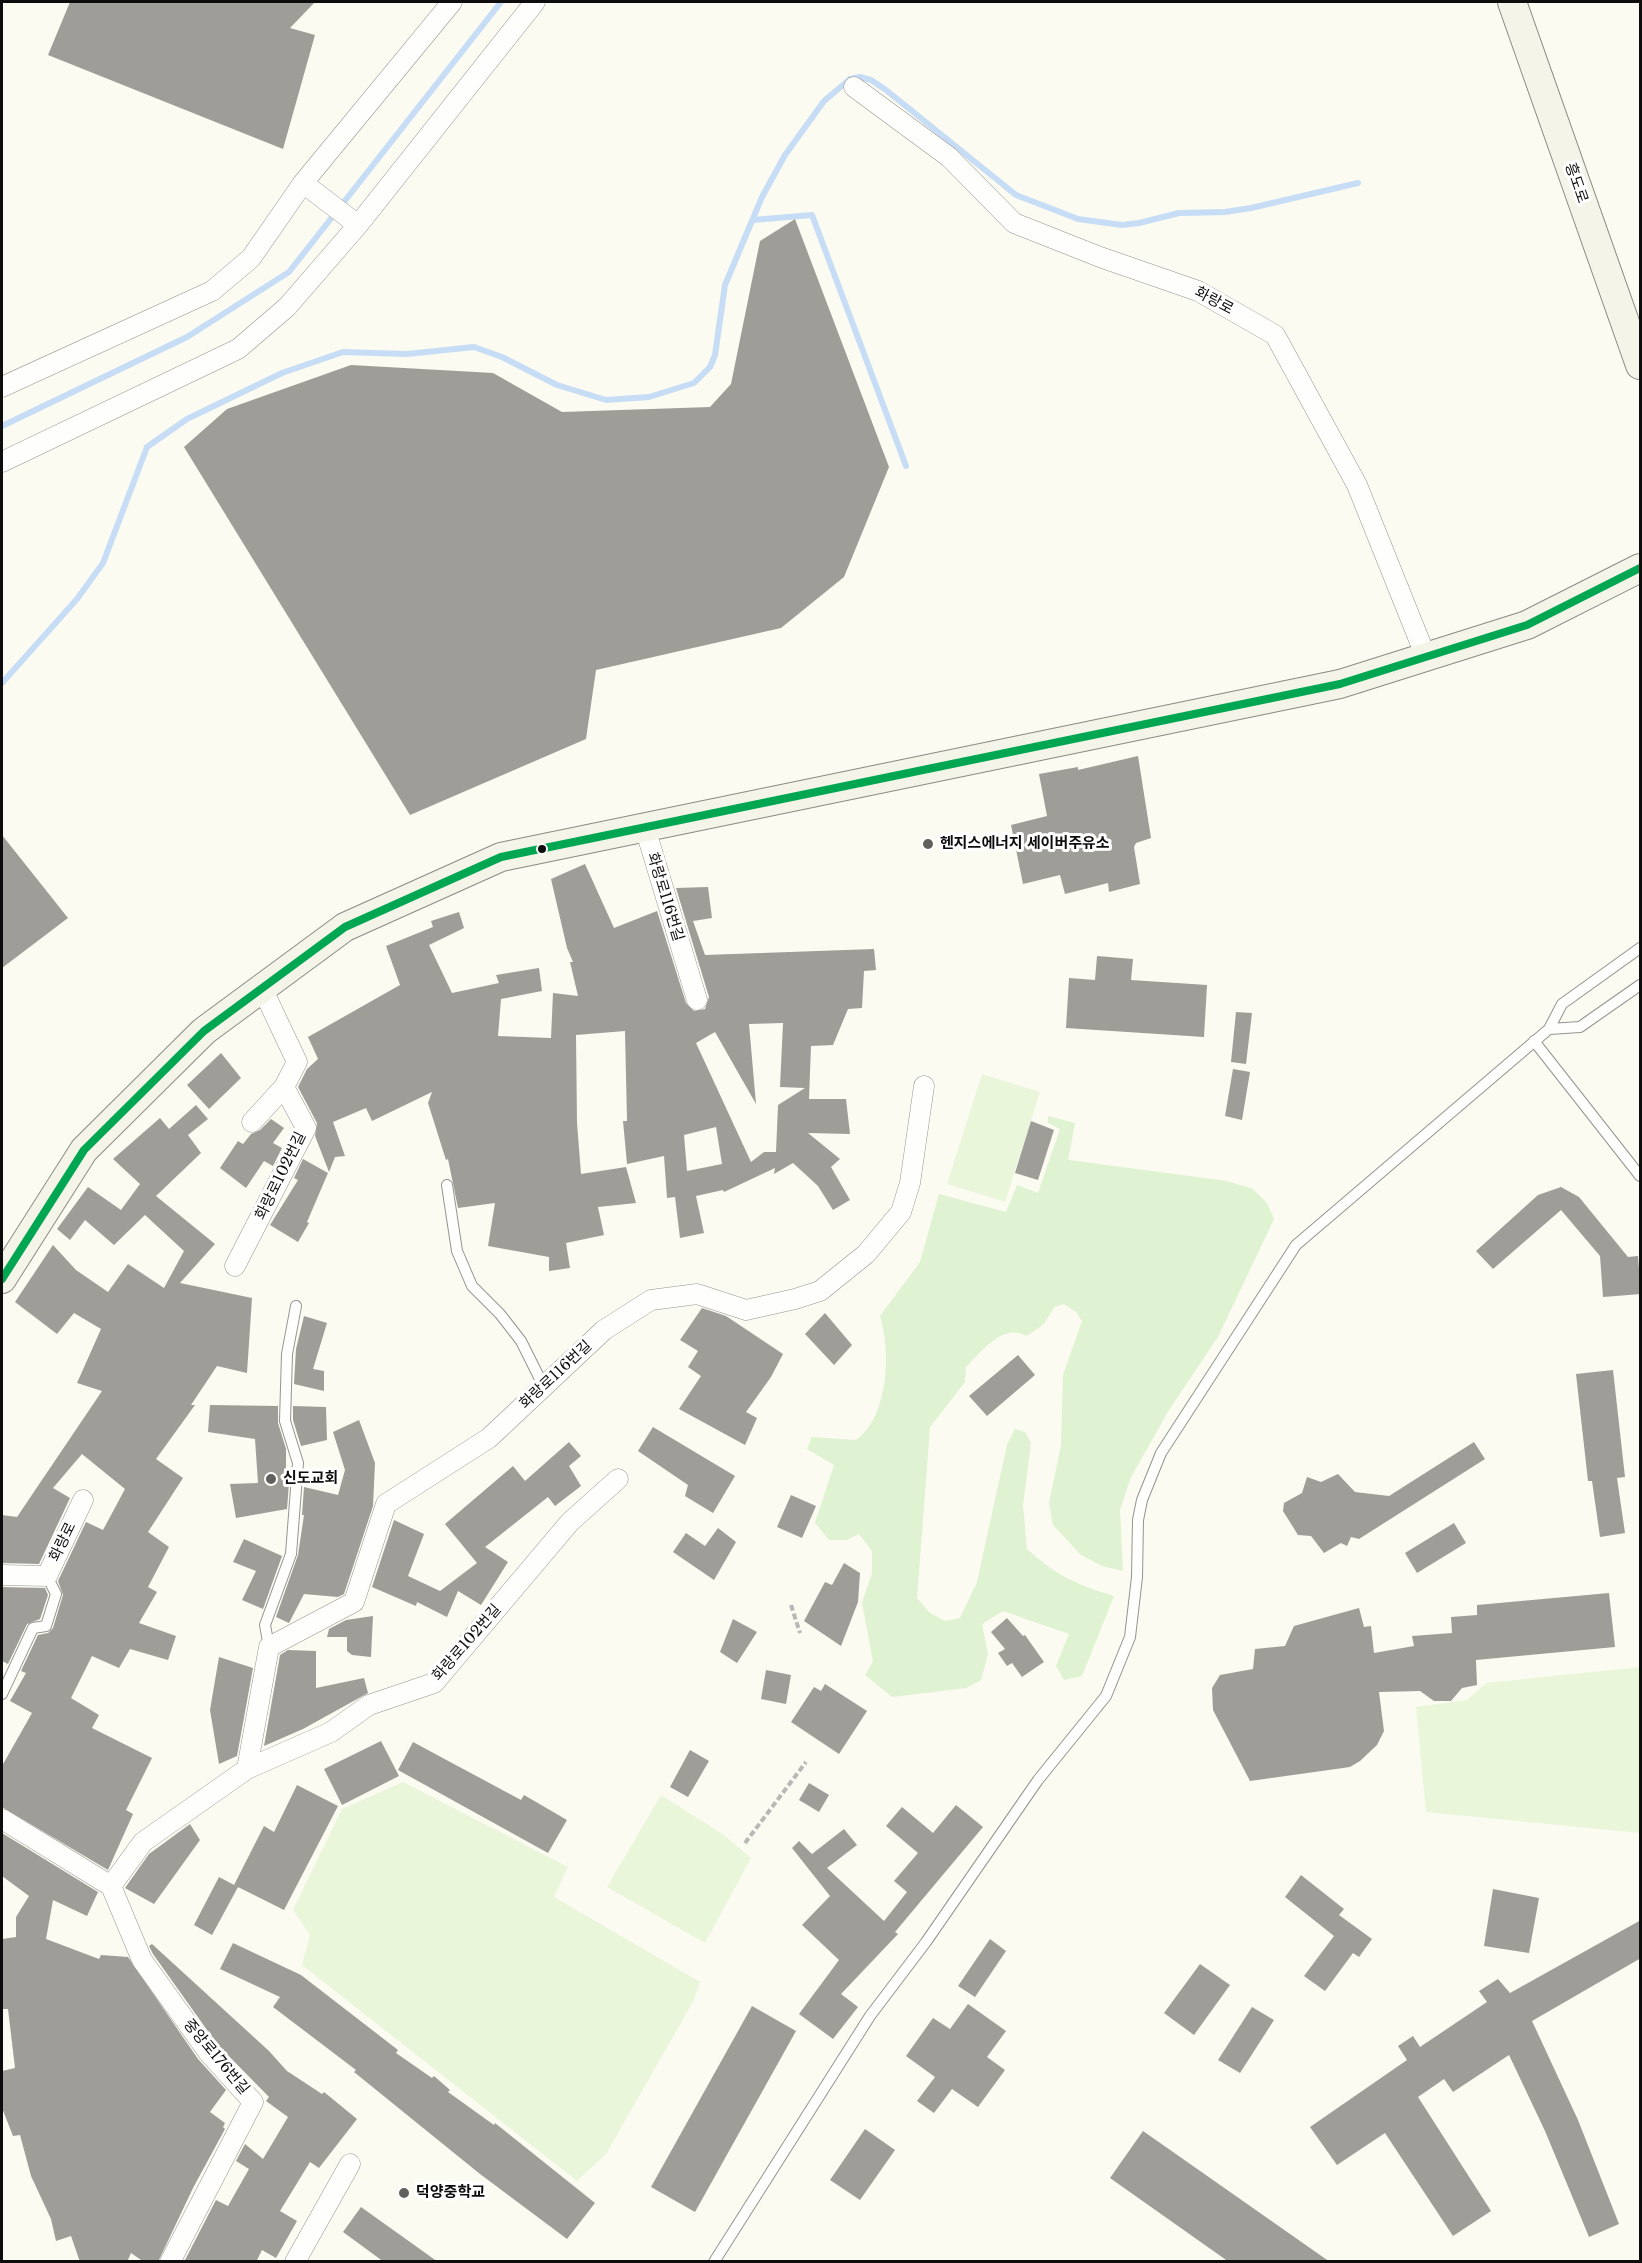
<!DOCTYPE html>
<html>
<head>
<meta charset="utf-8">
<style>
	body { margin:0 }
	#map { position:relative; width:1642px; height:2263px; overflow:hidden; background:#fbfbf1; font-family:"Libre Baskerville",serif }
	canvas { display:block }
	.frame { position:absolute; inset:0; border:3px solid #0d0d0d; pointer-events:none }
</style>
</head>
<body>
<div id="map">
<canvas width="1642" height="2263"></canvas>
<div class="frame"></div>
</div>
<script>
const g = document.querySelector('canvas').getContext('2d');
g.lineJoin = 'round';
function fillPath(path, color) {
  g.fillStyle = color;
  g.fill(path, 'evenodd');
}
function stroke(path, color, width, dash) {
  g.strokeStyle = color;
  g.lineWidth = width;
  g.lineCap = dash ? 'butt' : 'round';
  g.setLineDash(dash || []);
  g.stroke(path);
}
function write(font, color, halo, rows, align = 'center') {
  g.font = font + ' "Libre Baskerville","Noto Sans KR",serif';
  g.lineWidth = 6;
  g.setLineDash([]);
  g.textBaseline = 'middle';
  g.strokeStyle = halo;
  g.fillStyle = color;
  for (const [text, x, y, turn = 0] of rows) {
    g.save();
    g.translate(x, y);
    g.rotate((+turn || 0) * Math.PI / 180);
    g.textAlign = isNaN(turn) ? turn : align;
    if (halo) g.strokeText(text, 0, 0);
    g.fillText(text, 0, 0);
    g.restore();
  }
}
const green = new Path2D(`
	M1048,1116L1075,1123L1068,1160L1227,1181L1253,1189L1267,1203L1274,1219L1218,1337L1169,1410L1131,1477L1120,1510L1123,1571L1102,1566L1081,1555L1053,1525L1049,1503L1061,1445L1063,1375L1082,1321L1076,1312L1064,1304L1054,1307L1044,1324L1027,1336C1002,1323 984,1350 966,1367L965,1382L930,1427L917,1598L930,1613L945,1621L960,1618L977,1582L1007,1445L1015,1429L1025,1432L1031,1443L1023,1505L1027,1549C1057,1576 1075,1584 1114,1596L1082,1676L1064,1680L1056,1666L1069,1634L1003,1611L982,1624L988,1654L981,1680L966,1688L892,1697L865,1675L873,1661L862,1603L872,1573V1551L859,1534L847,1540H829L815,1523L834,1465L807,1449L812,1437L856,1440C889,1416 891,1351 880,1316L920,1262L939,1194L1006,1212L1017,1185L1038,1193L1060,1129L1048,1123Z`);
const pitch = new Path2D(`
	M982,1074L1040,1092L1005,1202L947,1184Z
	M1640,1667V1833L1426,1812L1416,1707L1467,1700L1486,1683Z
	M403,1782L568,1867L554,1897L700,1982L694,2000L606,2154L577,2181L302,1965L310,1935L293,1910L342,1809Z
	M661,1795L724,1835L751,1858L705,1943L607,1887Z`);
const stream = new Path2D(`
	M753,220L812,215L906,466
	M2,426L187,337L289,272L501,2
	M2,683L77,599L103,563L147,447L187,419L282,373L343,352L407,354L474,347L502,357L557,385L606,400L649,397L694,383L710,367L715,355L725,285L762,197L785,155L824,101L850,79L860,77L871,80L886,90L1016,195L1078,219L1122,225L1139,223L1179,213L1225,212L1251,208L1358,183`);
const building = new Path2D(`
	M70,2H315L290,28L315,35L283,149L48,55Z
	M795,219L889,467L844,577L781,628L596,670L586,739L410,815L184,447L227,409L351,365L493,373L562,412L710,407L731,384L760,241Z
	M1138,756L1151,838L1136,843L1134,847L1140,884L1109,892L1108,883L1065,894L1060,875L1023,884L1011,825L1047,816L1039,774L1078,767V770Z
	M2,835L68,918L2,968Z
	M585,864L614,928L657,911L686,1003L694,1011L705,1009L709,997L676,888L708,887L712,918L693,921L705,955L874,949L876,970L864,971L862,1008L848,1009L833,1045L811,1046L809,1099H846L850,1134L808,1133L840,1159L831,1167L850,1200L833,1210L818,1186L793,1163L774,1174L775,1168L724,1192L723,1190L696,1196L704,1233L680,1238L675,1197L667,1198L664,1156L627,1164L623,1121H627L625,1031L576,1035L577,1123L581,1174L626,1167L636,1203L598,1207L604,1235L566,1243L570,1268L549,1271V1257L488,1246L495,1203L458,1208L448,1159L446,1160L428,1103L432,1092L372,1121L366,1108L333,1122L345,1156L335,1157L329,1172L315,1136L317,1123L298,1087L307,1069L318,1059L308,1037L400,985L386,946L433,927L431,921L459,912L464,928L429,945L452,993L499,983L496,975L539,968L542,991L501,999L498,1036L551,1038L553,993L578,996L570,962H573L567,948L551,879ZM783,1023L780,1087L805,1088L778,1105L776,1152H764L751,1162L696,1043L715,1032L756,1104L749,1024ZM716,1127L722,1164L687,1171L684,1135Z
	M1097,956L1133,959L1131,980L1207,985L1204,1037L1066,1028L1069,978L1095,980Z
	M1236,1012L1252,1013L1246,1064L1231,1062Z
	M221,1053L241,1078L209,1109L187,1085Z
	M1233,1069L1250,1072L1242,1120L1225,1116Z
	M196,1105L208,1119L188,1135L201,1153L156,1196L215,1244L180,1283L252,1298L247,1373L217,1366L191,1405H195L156,1459L183,1478L148,1532L169,1547L148,1587L157,1592L139,1623L176,1636L168,1660L130,1649L119,1668L92,1656L71,1698L99,1715L92,1728L152,1758L126,1810L133,1814L108,1870L2,1807V1766L32,1713L10,1701L26,1673L21,1671L38,1635L48,1633L53,1628L63,1595L58,1581L86,1522L103,1530L125,1489L82,1454L53,1488L70,1498L39,1564L2,1563V1515L17,1517L102,1391L77,1383L101,1329L74,1313L57,1334L15,1302L53,1245L76,1270L108,1292L128,1264L164,1288L184,1251L145,1215L114,1245L85,1220L70,1240L57,1229L88,1187L121,1210L140,1184L113,1159L160,1118L169,1129Z
	M271,1119L284,1128L273,1143L282,1148L273,1166L264,1161L246,1188L220,1168L238,1141L243,1144L251,1134L260,1130Z
	M1031,1121L1054,1130L1038,1180L1015,1173Z
	M303,1159L328,1173L307,1222L309,1223L298,1242L270,1225L298,1180L294,1178Z
	M1561,1187L1579,1197L1628,1257L1638,1256L1641,1294L1603,1297L1600,1256L1561,1210L1493,1269L1476,1251L1538,1195Z
	M702,1308L726,1316L783,1354L771,1377L746,1412L757,1418L745,1445L679,1409L701,1376L688,1367L698,1351L680,1340Z
	M825,1313L852,1345L834,1365L805,1334Z
	M304,1316L327,1323L313,1369L324,1371V1391L294,1384L296,1349Z
	M1018,1355L1035,1375L987,1416L969,1396Z
	M1613,1370L1625,1477L1617,1478L1625,1533L1600,1537L1592,1481H1588L1576,1374Z
	M210,1405L278,1406V1423L286,1449V1483H289L287,1509L236,1518L230,1484L258,1483L255,1439L208,1432Z
	M293,1406L326,1407L327,1440L301,1446L293,1420Z
	M359,1420L375,1463L373,1506L344,1594L338,1597L304,1594L289,1623L276,1617L298,1555L304,1515H302L304,1487L338,1495L345,1470L333,1432Z
	M653,1427L735,1476L713,1513L685,1496L688,1485L638,1451Z
	M569,1442L581,1456L569,1466L581,1486L555,1506L548,1497L485,1547L508,1562L481,1605L458,1591L447,1617L417,1602L416,1606L372,1587L394,1520L424,1534L408,1576L440,1591L477,1563L445,1524L513,1466L525,1481Z
	M1474,1442L1485,1459L1359,1539L1351,1537L1347,1546L1341,1543L1324,1553L1311,1536L1298,1535L1283,1511L1284,1503L1302,1493L1307,1477L1321,1482L1338,1474L1355,1492L1389,1496Z
	M791,1495L816,1506L802,1538L777,1527Z
	M1454,1523L1466,1543L1417,1573L1405,1553Z
	M718,1528L736,1542L714,1580L673,1552L686,1533L705,1546Z
	M244,1539L282,1556L263,1609L242,1600L256,1571L233,1562Z
	M844,1563L860,1573L858,1602L841,1646L804,1621L825,1582L832,1585Z
	M2,1587L45,1588L48,1595L40,1619L27,1624L8,1664L2,1661Z
	M1609,1593L1615,1647L1476,1660L1477,1685L1462,1688L1451,1701H1434L1420,1691L1379,1692L1384,1731L1377,1745L1360,1761L1350,1767L1250,1781L1213,1710L1212,1688L1220,1675L1253,1669L1255,1649L1285,1646L1294,1626L1359,1608L1364,1627L1371,1626L1374,1653L1414,1646L1412,1636L1452,1633L1451,1617L1477,1615V1605Z
	M373,1616L371,1657L352,1655L347,1651V1637H327L329,1629L346,1620Z
	M1007,1618L1023,1636L1025,1635L1044,1662L1022,1677L1012,1663L1007,1666L998,1653L1005,1649L991,1632Z
	M733,1619L757,1632L737,1663L720,1652Z
	M288,1650L316,1651V1688L364,1678L368,1693L303,1729L264,1746L280,1655Z
	M219,1657L253,1668L237,1756L219,1764L210,1710Z
	M766,1670L791,1675L786,1704L761,1699Z
	M825,1684L867,1711L839,1754L791,1722L814,1687L821,1691Z
	M381,1741L399,1776L342,1805L324,1769Z
	M413,1742L521,1800L524,1795L567,1820L548,1853L398,1770Z
	M690,1750L709,1761L688,1797L670,1787Z
	M809,1783L829,1795L819,1812L799,1800Z
	M297,1785L338,1806L284,1910L234,1885L264,1826L274,1832Z
	M956,1805L983,1827L895,1932L898,1934L841,1994L858,2007L833,2039L799,2014L839,1960L802,1925L830,1896L792,1848L799,1841L812,1854L844,1829L857,1845L827,1868L884,1921L907,1892L894,1881L918,1853L886,1826L902,1807L933,1833Z
	M190,1824L200,1840L154,1904L125,1888L149,1854Z
	M2,1833L98,1892L87,1916L53,1900L46,1939L99,1959L101,1955L128,1957L198,2059L226,2090L210,2112L225,2123L223,2127L225,2129L193,2188L158,2262H144L131,2253L127,2262H80L71,2236L56,2241L51,2219L31,2176L20,2135L13,2136L2,2108V2071L15,2068L8,2009H2V1939L16,1937V1917L29,1896L2,1876Z
	M1301,1875L1344,1909L1339,1915L1372,1939L1359,1957L1353,1953L1325,1991L1304,1976L1334,1936L1285,1897Z
	M219,1877L238,1887L212,1935L194,1925Z
	M1493,1889L1539,1898L1529,1953L1484,1946Z
	M1641,1920V1958L1532,2021L1578,2120L1619,2224L1589,2237L1545,2131L1509,2055L1453,2092L1444,2079L1418,2097L1491,2211L1453,2236L1385,2133L1337,2165L1310,2127L1407,2060L1398,2046L1413,2036L1420,2047L1487,2002L1479,1991L1498,1979L1510,1993Z
	M990,1939L1006,1951L975,1997L958,1986Z
	M233,1943L301,1975L398,2050L396,2053L432,2078L434,2076L450,2090L448,2092L494,2125L495,2123L595,2203L567,2239L480,2174L354,2072L356,2070L273,2007L280,1997L220,1969Z
	M152,1944L269,2051L287,2071L322,2094L324,2092L357,2119L319,2168L310,2162L280,2211L297,2221L276,2258L262,2250L256,2262H184L216,2200L228,2206L249,2169L236,2161L245,2144L263,2159L288,2117L266,2101L269,2097L217,2044L153,1954L149,1946Z
	M1200,1964L1230,1985L1194,2035L1164,2013Z
	M968,2004L1006,2031L987,2057L1005,2070L978,2107L952,2089L934,2113L917,2101L935,2077L906,2056L933,2018L950,2029Z
	M752,2006L796,2031L695,2212L651,2187Z
	M1252,2007L1274,2020L1240,2073L1218,2060Z
	M865,2129L895,2150L860,2200L830,2180Z
	M1143,2131L1193,2166L1330,2262H1229L1110,2178Z
	M361,2207L438,2262H384L343,2232Z`);
const path = new Path2D(`
	M791,1605L800,1633
	M745,1843L806,1762`);
const lane = new Path2D(`
	M1640,948L1562,1004L1549,1029L1580,1027L1640,985
	M1534,1041L1640,1176
	M447,1185L457,1251L472,1286L500,1314L521,1341L544,1387
	M269,1647L265,1625L291,1554L298,1463L285,1421L287,1354L296,1306
	M2,1694L33,1628L46,1626L56,1594L47,1576
	M714,2262L870,2016L926,1942L1038,1780L1106,1696L1130,1637L1137,1577L1138,1520L1142,1500L1161,1453L1296,1245L1549,1029`);
const street = new Path2D(`
	M854,87L949,157L1014,223L1100,257L1198,291L1275,335L1357,485L1426,657
	M303,183L358,225
	M2,387L212,291L251,258L303,183L452,2
	M2,462L238,349L287,307L358,225L535,2
	M645,828L697,1000
	M252,1122L284,1087
	M235,1266L306,1128L284,1087L297,1062L262,988
	M2,1575L47,1576L83,1500
	M247,1769L269,1647L354,1602L386,1504L489,1438L604,1330L651,1300L697,1294L746,1310L795,1299L820,1291L866,1254L901,1212L910,1183L924,1086
	M2,1819L111,1886
	M111,1886L143,1842L247,1769L331,1732L369,1705L434,1683L570,1522L618,1479
	M111,1886L142,1960L208,2052L253,2102L170,2262
	M295,2262L350,2164`);
const secondary = new Path2D(`
	M1512,2L1640,365
	M2,1279L84,1150L204,1031L345,927L501,857L1340,684L1527,625L1640,568`);
const bus1 = new Path2D(`
	M2,1279L84,1150L204,1031L345,927L501,857L1340,684L1527,625L1640,568`);
const markers = [
	[928,844,6,"#60605d"],
	[542,849,5,"#0d0d0d"],
	[271,1479,6,"#60605d"],
	[404,2193,6,"#60605d"]
];
const streetNames = [
	["흥도로",1576,183,71],
	["화랑로",1214,301,28],
	["화랑로116번길",665,897,73],
	["화랑로102번길",281,1176,-64],
	["화랑로116번길",556,1375,-43],
	["화랑로",63,1542,-64],
	["화랑로102번길",467,1643,-49],
	["중앙로176번길",216,2057,50]
];
const poiNames = [
	["헨지스에너지 세이버주유소",940,844],
	["신도교회",283,1479],
	["덕양중학교",416,2193]
];
fillPath(green, '#dff2d1');
fillPath(pitch, '#e9f6da');
stroke(stream, '#c7ddf5', 6);
fillPath(building, '#9e9d97');
stroke(lane, '#949490', 12);
stroke(street, '#949490', 21);
stroke(secondary, '#8b8b86', 30);
stroke(path, '#b8b8b6', 4, [6, 3]);
stroke(lane, '#fefefd', 10);
stroke(street, '#fefefd', 20);
stroke(secondary, '#f4f5e8', 28);
stroke(bus1, '#00a651', 8);
for (const [x, y, r, color] of markers) {
  const dot = new Path2D();
  dot.arc(x, y, r, 0, 2 * Math.PI);
  g.fillStyle = color;
  g.fill(dot);
  stroke(dot, '#fff', 2);
}
write('15px', '#0d0d0d', '#fff', streetNames);
write('bold 15px', '#0d0d0d', '#fff', poiNames, 'left');
</script>
</body>
</html>
